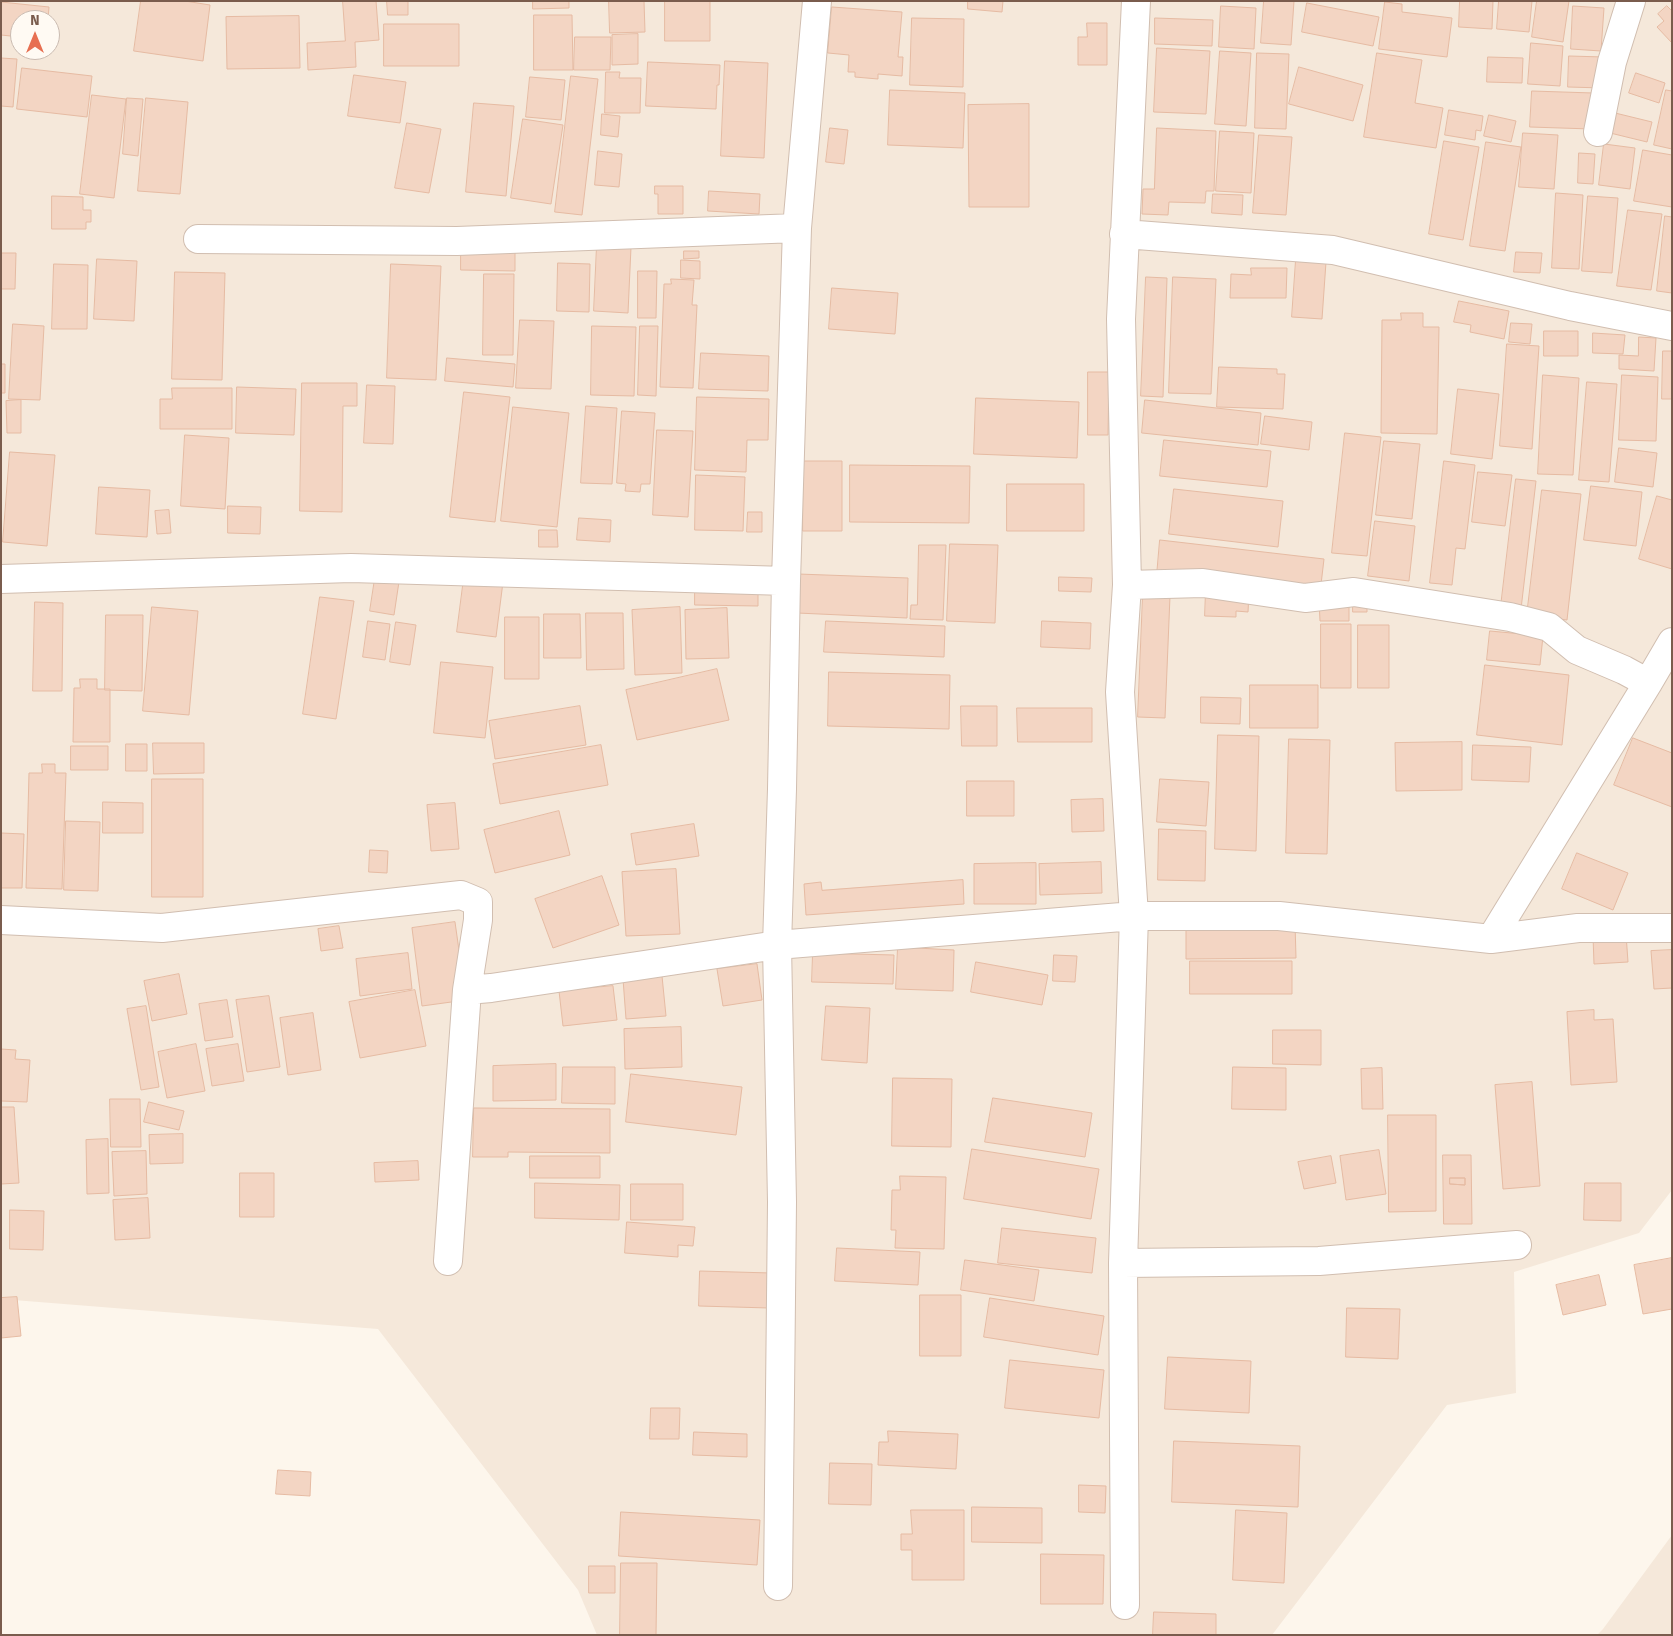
<!DOCTYPE html>
<html>
<head>
<meta charset="utf-8">
<style>
	body { margin:0 }
	#map { position:relative; width:1673px; height:1636px; overflow:hidden; background:#fdf6ec; font-family:"Fira Sans",sans-serif }
	canvas { display:block }
	.frame { position:absolute; inset:0; border:2px solid #7a5c4d; pointer-events:none }
	.north { position:absolute; left:10px; top:10px; width:50px; height:50px; box-sizing:border-box; background:#fffaf3; border:1px solid #cabbb1; border-radius:50%; rotate:0deg; font-size:14px; font-weight:700; line-height:20px; text-align:center; color:#7a5c4d }
	.north::after { content:''; display:block; margin:auto; width:18px; height:22px; background:#e76f51; clip-path:polygon(50% 0,100% 100%,50% 72%,0 100%) }
</style>
</head>
<body>
<div id="map">
<canvas width="1673" height="1636"></canvas>
<div class="frame"></div>
<div class="north">N</div>
</div>
<script>
const g = document.querySelector('canvas').getContext('2d');
g.lineJoin = 'round';
function fillPath(path, color) {
  g.fillStyle = color;
  g.fill(path, 'evenodd');
}
function stroke(path, color, width, dash) {
  g.strokeStyle = color;
  g.lineWidth = width;
  g.lineCap = dash ? 'butt' : 'round';
  g.setLineDash(dash || []);
  g.stroke(path);
}
const residential = new Path2D(`
	M1,1H1672V1190L1639,1233L1514,1272L1516,1393L1447,1405L1272,1635H597L578,1590L378,1329L1,1299ZM20,20H50V50H20Z
	M1672,1535V1635H1597L1603,1629Z`);
const building = new Path2D(`
	M141,1H185L210,5L203,61L134,51Z
	M343,1H376L379,40L355,42L356,67L308,70L307,43L345,41Z
	M387,1H408V15H388Z
	M533,1H569V8L533,9Z
	M609,1H644L645,32L610,33Z
	M665,1H710V41H665Z
	M968,1H1003L1002,12L968,9Z
	M1264,1H1294L1291,45L1261,43Z
	M1460,1H1493L1492,29L1459,27Z
	M1499,1H1532L1529,32L1497,29Z
	M1537,1H1569L1563,42L1532,37Z
	M1,2L49,7L48,20H20V37L1,35Z
	M1385,2L1402,4V12L1452,18L1447,57L1379,49Z
	M1307,3L1379,17L1373,46L1302,32Z
	M1221,6L1256,8L1254,49L1219,47Z
	M1573,6L1604,8L1601,51L1571,49Z
	M1667,6L1672,11V43L1657,27L1664,21L1658,14Z
	M832,7L902,12L898,57H903L902,76L878,74V79L855,77V72H848L849,55L828,53Z
	M534,15H572L573,70H534Z
	M299,16L300,68L227,69L226,17Z
	M912,18L964,19L963,87L910,85Z
	M1155,18L1213,20L1212,46L1155,44Z
	M1087,23H1107V65H1078V37H1087Z
	M384,24H459V66H384Z
	M638,34V64L612,65V35Z
	M575,37H611L610,70H574Z
	M1531,43L1563,46L1560,86L1528,84Z
	M1157,48L1210,51L1206,114L1154,112Z
	M1220,51L1251,53L1246,126L1215,124Z
	M1257,53L1289,54L1286,129L1255,128Z
	M1377,53L1422,60L1415,103L1443,108L1436,148L1364,137Z
	M1569,56L1604,57L1603,88L1568,87Z
	M1488,57L1523,58L1522,83L1487,82Z
	M1,58L17,59L13,107L1,106Z
	M725,61L768,63L764,158L721,156Z
	M648,62L720,65L719,85H717L716,109L646,106Z
	M1299,67L1363,85L1353,121L1289,104Z
	M22,68L92,76L87,117L17,109Z
	M606,72H620L619,78H641L640,113H605Z
	M1636,73L1665,83L1659,103L1629,93Z
	M354,75L406,82L400,123L348,116Z
	M571,76L598,79L582,215L555,212Z
	M530,77L565,80L561,120L526,117Z
	M890,90L965,93L963,148L888,145Z
	M1666,90L1672,91V149L1654,145Z
	M1532,91L1593,93L1591,129L1530,127Z
	M92,95L126,99L114,198L80,194Z
	M127,98L143,99L138,156L123,154Z
	M146,98L188,102L180,194L138,191Z
	M474,103L514,106L506,196L466,192Z
	M1029,104V207H969L968,105Z
	M1449,110L1483,116L1481,131L1476,130L1475,140L1445,135Z
	M1607,111L1652,122L1647,142L1602,131Z
	M602,114L620,116L618,137L601,135Z
	M1489,115L1516,121L1511,142L1484,136Z
	M523,119L563,125L551,204L511,198Z
	M407,123L441,129L429,193L395,188Z
	M830,128L848,130L844,164L826,162Z
	M1157,128L1216,131L1214,191H1206L1205,203L1169,202L1168,215L1142,214L1143,189H1154Z
	M1220,131L1254,133L1251,193L1216,191Z
	M1523,133L1558,135L1554,189L1519,187Z
	M1259,135L1292,137L1286,215L1253,213Z
	M1444,141L1479,147L1463,240L1429,234Z
	M1486,142L1521,147L1505,251L1470,246Z
	M1604,144L1635,148L1630,189L1599,185Z
	M1643,150L1672,155V207L1634,201Z
	M598,151L622,154L619,187L595,185Z
	M1579,153L1595,154L1593,184L1578,183Z
	M655,186H683V214H658V194H655Z
	M709,191L760,194L759,214L708,211Z
	M1556,193L1583,195L1579,269L1552,268Z
	M1213,194L1243,195L1242,215L1212,213Z
	M52,196L83,197V210H91V222H86V229H52Z
	M1588,196L1618,198L1612,273L1582,271Z
	M1628,210L1662,214L1651,290L1617,286Z
	M1665,216L1672,217V293L1657,291Z
	M597,245L631,247L628,313L594,311Z
	M684,251H699V258L684,259Z
	M461,252H515V271L461,270Z
	M1516,252L1542,253L1540,273L1514,272Z
	M1,253H16L15,289H1Z
	M97,259L137,261L134,321L94,319Z
	M681,260L700,261V279L681,278Z
	M1296,260L1326,262L1322,319L1292,317Z
	M558,263L590,264L589,312L557,311Z
	M54,264L88,265L87,329H52Z
	M391,264L441,266L436,380L387,378Z
	M1251,268H1287L1286,298H1230L1231,274L1251,275Z
	M638,271H657L656,318H638Z
	M175,272L225,273L222,380L172,379Z
	M484,274H514L513,355H483Z
	M1146,277L1167,278L1163,397L1141,396Z
	M1173,277L1216,279L1211,394L1169,393Z
	M671,279L694,280L692,305H697L693,388L660,387L664,284H671Z
	M832,288L898,293L895,334L829,329Z
	M1459,301L1509,311L1504,339L1470,332L1471,325L1454,322Z
	M1401,313H1423V327H1439L1437,434L1381,433L1382,320H1401Z
	M520,320L554,321L551,389L516,388Z
	M1511,323L1532,324L1530,344L1509,342Z
	M13,324L44,326L40,400L9,399Z
	M592,326L636,327L634,396L591,395Z
	M640,326H658L656,396L638,395Z
	M1544,331H1578V356H1544Z
	M1593,333L1625,335L1623,354L1593,353Z
	M1639,337L1656,338L1654,371L1619,369V355L1638,356Z
	M1507,344L1539,346L1532,449L1500,446Z
	M1663,351H1672V399H1662Z
	M701,353L769,356L768,391L699,389Z
	M447,358L515,364L513,387L445,381Z
	M1,364H5V393H1Z
	M1219,367L1277,369V374H1285L1283,409L1217,407Z
	M1088,372H1109L1108,435H1088Z
	M1543,375L1579,378L1573,475L1538,474Z
	M1622,375L1658,377L1656,441L1619,440Z
	M1587,382L1617,384L1609,482L1579,480Z
	M302,383H357V406H343L342,512L300,511Z
	M367,385L395,386L393,444L364,443Z
	M237,387L296,389L294,435L236,433Z
	M172,388H232V429H160V399H172Z
	M1458,389L1499,394L1492,459L1451,454Z
	M464,392L510,397L495,522L450,517Z
	M697,397L769,399L768,440H747L746,472L695,470Z
	M976,398L1079,402L1077,458L974,454Z
	M21,400V433H7L6,401Z
	M1145,400L1261,413L1258,445L1142,433Z
	M586,406L617,408L612,484L581,483Z
	M513,407L569,413L557,527L501,521Z
	M622,411L655,413L650,484H641L640,492L625,491L626,484L617,483Z
	M1265,416L1312,422L1309,450L1261,444Z
	M657,430L693,431L688,517L653,515Z
	M1345,433L1381,437L1367,556L1332,553Z
	M185,435L229,438L225,509L181,506Z
	M1164,440L1271,451L1267,487L1160,476Z
	M1384,441L1420,444L1412,519L1376,515Z
	M1619,448L1657,453L1653,487L1615,482Z
	M10,452L55,455L47,546L3,542Z
	M803,461H842V531H803Z
	M1444,461L1475,465L1465,549L1456,548L1452,585L1430,583Z
	M850,465L970,466L969,523L850,522Z
	M1478,472L1512,475L1505,526L1472,522Z
	M696,475L745,477L743,531L695,530Z
	M1516,479L1536,481L1521,609L1501,606Z
	M1007,484H1084V531H1007Z
	M1591,486L1642,492L1636,546L1584,540Z
	M99,487L150,490L147,537L96,534Z
	M1174,489L1283,501L1278,547L1169,534Z
	M1542,490L1581,494L1567,620L1527,615Z
	M1657,496L1672,500V569L1639,559Z
	M228,506L261,507L260,534L228,533Z
	M169,510L171,533L157,534L155,511Z
	M748,512H762V532H747Z
	M579,518L611,520L610,542L577,540Z
	M1375,521L1415,526L1409,581L1368,576Z
	M539,530H557L558,547H539Z
	M1160,540L1324,559L1320,593L1157,575Z
	M950,544L998,545L995,623L947,621Z
	M919,545H946L943,620L910,619L911,605H917Z
	M376,572L400,575L394,615L370,611Z
	M798,574L908,578L907,618L797,613Z
	M1059,577L1092,578L1091,592L1059,591Z
	M464,578L503,582L496,637L457,632Z
	M695,589L758,590V606L695,605Z
	M1206,590L1249,593L1248,612L1236,611V617L1205,616Z
	M1143,595L1170,596L1165,718L1138,717Z
	M320,597L354,601L336,719L303,714Z
	M1349,599V621H1320L1319,600Z
	M1353,599H1367V612H1353Z
	M35,602L63,603L62,691H33Z
	M152,607L198,611L189,715L143,711Z
	M680,607L682,673L635,675L632,610Z
	M727,608L729,658L686,659L685,610Z
	M586,613H623L624,669L587,670Z
	M544,614H580L581,658H544Z
	M106,615H143L142,691L105,690Z
	M505,617H539V679H505Z
	M368,621L390,624L385,660L363,657Z
	M826,621L945,626L944,657L824,652Z
	M1042,621L1091,623L1090,649L1041,647Z
	M396,622L416,625L410,665L390,662Z
	M1321,624H1351V688H1321Z
	M1358,625H1389V688H1358Z
	M1490,631L1543,636L1540,665L1487,660Z
	M441,662L493,667L485,738L434,733Z
	M1485,665L1569,675L1562,745L1477,735Z
	M717,669L729,720L637,740L626,690Z
	M829,672L950,675L949,729L828,726Z
	M80,679H97V689H110V742H73L74,688H80Z
	M1250,685H1318V728H1250Z
	M1201,697L1241,698L1240,724L1201,723Z
	M580,706L586,745L495,759L489,721Z
	M961,706H997V746H962Z
	M1017,708H1092V742H1018Z
	M1218,735L1259,736L1256,851L1215,849Z
	M1633,738L1672,753V807L1614,785Z
	M1289,739L1330,740L1327,854L1286,853Z
	M1462,742V790L1396,791L1395,743Z
	M153,743H204V773L154,774Z
	M126,744H147V771H126Z
	M601,745L608,785L500,804L493,764Z
	M1473,745L1531,747L1529,782L1472,780Z
	M71,746H108V770H71Z
	M42,764H55V773H66L62,889L26,888L29,773H42Z
	M152,779H203V897H152Z
	M1160,779L1209,782L1206,826L1157,822Z
	M967,781H1014V816H967Z
	M1103,799L1104,831L1072,832L1071,800Z
	M103,802L143,803V833H103Z
	M455,803L459,849L431,851L427,805Z
	M559,811L570,855L495,873L484,830Z
	M66,821L100,822L98,891L64,890Z
	M694,824L699,856L636,865L631,834Z
	M1159,829L1206,831L1205,881L1158,880Z
	M1,833L24,834L22,888H1Z
	M370,850L388,851L387,873L369,872Z
	M1577,853L1628,873L1613,910L1562,889Z
	M1101,862L1102,893L1040,895L1039,864Z
	M1036,863V904H974V864Z
	M676,869L680,934L626,936L622,872Z
	M602,876L619,925L553,948L535,899Z
	M963,880L964,904L806,915L804,884L821,882L822,890Z
	M455,922L466,1000L422,1006L412,928Z
	M1295,923L1296,958L1186,959V924Z
	M339,926L343,948L321,951L318,929Z
	M1626,934L1628,962L1594,964L1593,936Z
	M898,947L954,950L953,991L896,989Z
	M1672,950V988L1654,989L1651,951Z
	M408,953L412,989L360,996L356,959Z
	M813,953L894,955L893,984L812,982Z
	M1054,955L1077,956L1075,982L1053,981Z
	M1190,961H1292V994H1190Z
	M976,962L1048,975L1042,1005L971,992Z
	M757,964L762,1000L723,1006L717,969Z
	M179,974L187,1014L152,1021L144,981Z
	M662,976L666,1016L626,1019L623,979Z
	M613,986L617,1020L563,1026L559,991Z
	M415,990L426,1046L360,1058L349,1002Z
	M269,996L280,1067L247,1072L236,1000Z
	M227,1000L233,1037L205,1041L199,1004Z
	M146,1006L159,1087L141,1090L127,1009Z
	M826,1006L870,1008L867,1063L822,1060Z
	M1594,1010V1020L1613,1019L1617,1082L1571,1085L1567,1012Z
	M313,1013L321,1070L288,1075L280,1018Z
	M681,1027L682,1067L625,1069L624,1029Z
	M1273,1030H1321V1065L1273,1064Z
	M196,1044L205,1091L167,1098L158,1052Z
	M238,1044L244,1081L212,1086L206,1049Z
	M1,1049L16,1050L15,1059L30,1060L27,1102L1,1101Z
	M556,1064V1100L493,1101V1066Z
	M563,1067H615V1104L562,1103Z
	M1233,1067L1286,1068V1110L1232,1109Z
	M1382,1068L1383,1109H1362L1361,1069Z
	M631,1074L742,1087L736,1135L626,1122Z
	M893,1078L952,1079L951,1147L892,1146Z
	M1532,1082L1540,1186L1503,1189L1495,1085Z
	M993,1098L1092,1113L1085,1157L985,1142Z
	M110,1099H140L141,1147H111Z
	M149,1102L184,1111L179,1130L144,1122Z
	M1,1107H14L19,1183L1,1184Z
	M474,1108L610,1109V1153L508,1152V1157H473Z
	M1388,1115H1436V1211L1389,1212Z
	M183,1134V1163L150,1164L149,1135Z
	M108,1139L109,1193L87,1194L86,1140Z
	M972,1149L1099,1169L1091,1219L964,1199Z
	M1379,1150L1386,1194L1346,1200L1340,1156Z
	M146,1151L147,1194L114,1196L112,1152Z
	M1443,1155H1471L1472,1224H1444ZM1450,1178H1465V1185L1450,1184Z
	M530,1156H600V1178H530Z
	M1331,1156L1336,1183L1304,1189L1298,1162Z
	M418,1161L419,1180L375,1182L374,1163Z
	M240,1173H274V1217H240Z
	M900,1176L946,1177L944,1249L895,1248L896,1230H891L892,1190H900Z
	M1450,1178H1465V1185L1450,1184Z
	M535,1183L620,1185L619,1220L535,1218Z
	M1585,1183H1621V1221L1584,1220Z
	M631,1184H683V1220H631Z
	M148,1198L150,1238L115,1240L113,1200Z
	M10,1210L44,1211L43,1250L10,1249Z
	M627,1222L695,1227L693,1246L678,1245V1257L625,1253Z
	M1002,1228L1096,1238L1092,1273L998,1263Z
	M837,1248L920,1252L918,1285L835,1281Z
	M1672,1258V1309L1643,1314L1634,1265Z
	M965,1260L1039,1270L1034,1301L961,1290Z
	M700,1271L771,1273L769,1308L699,1306Z
	M1599,1275L1606,1305L1563,1315L1556,1285Z
	M920,1295H961V1356H920Z
	M17,1297L21,1336L1,1338V1298Z
	M990,1298L1104,1316L1098,1355L984,1337Z
	M1347,1308L1400,1309L1398,1359L1346,1357Z
	M1168,1357L1251,1361L1249,1413L1165,1409Z
	M1010,1360L1104,1370L1099,1418L1005,1408Z
	M651,1408H680L679,1439H650Z
	M888,1431L958,1434L956,1469L878,1465L879,1442H888Z
	M694,1432L747,1434V1457L693,1455Z
	M1174,1441L1300,1446L1298,1507L1172,1502Z
	M830,1463L872,1464L871,1505L829,1504Z
	M278,1470L311,1472L310,1496L276,1494Z
	M1079,1485L1106,1486L1105,1513L1079,1512Z
	M972,1507L1042,1508V1543L972,1542Z
	M911,1510H964V1580H912V1550H901V1534H912Z
	M1236,1510L1287,1513L1284,1583L1233,1580Z
	M621,1512L760,1520L757,1565L619,1556Z
	M1041,1554L1104,1555L1103,1604H1041Z
	M621,1563H657L656,1635H620Z
	M589,1566H615V1593H589Z
	M1154,1612L1216,1614V1635H1153Z`);
const minor = new Path2D(`
	M1598,132L1612,62L1631,1
	M1124,234L1333,250L1570,306L1672,326
	M198,239L457,241L797,228
	M1,579L351,568L786,581
	M1127,585L1203,583L1305,598L1354,592L1510,617L1549,627L1577,650L1624,670L1648,683
	M1,920L162,928L461,895L478,902V920L467,990L491,988L777,945L1134,916H1279L1491,939L1648,683L1672,642
	M1491,939L1578,928H1672
	M448,1261L467,990
	M1123,1263L1319,1261L1517,1245
	M778,1586L782,1202L777,945L782,789L786,581L797,228L817,1
	M1125,1605L1123,1263L1134,916L1120,692L1127,585L1121,319L1136,1`);
fillPath(residential, '#f5e8da');
fillPath(building, '#f3d5c3');
stroke(building, '#e6bba3', 1);
stroke(minor, '#d1beb0', 30);
stroke(minor, '#fff', 28);
</script>
</body>
</html>
